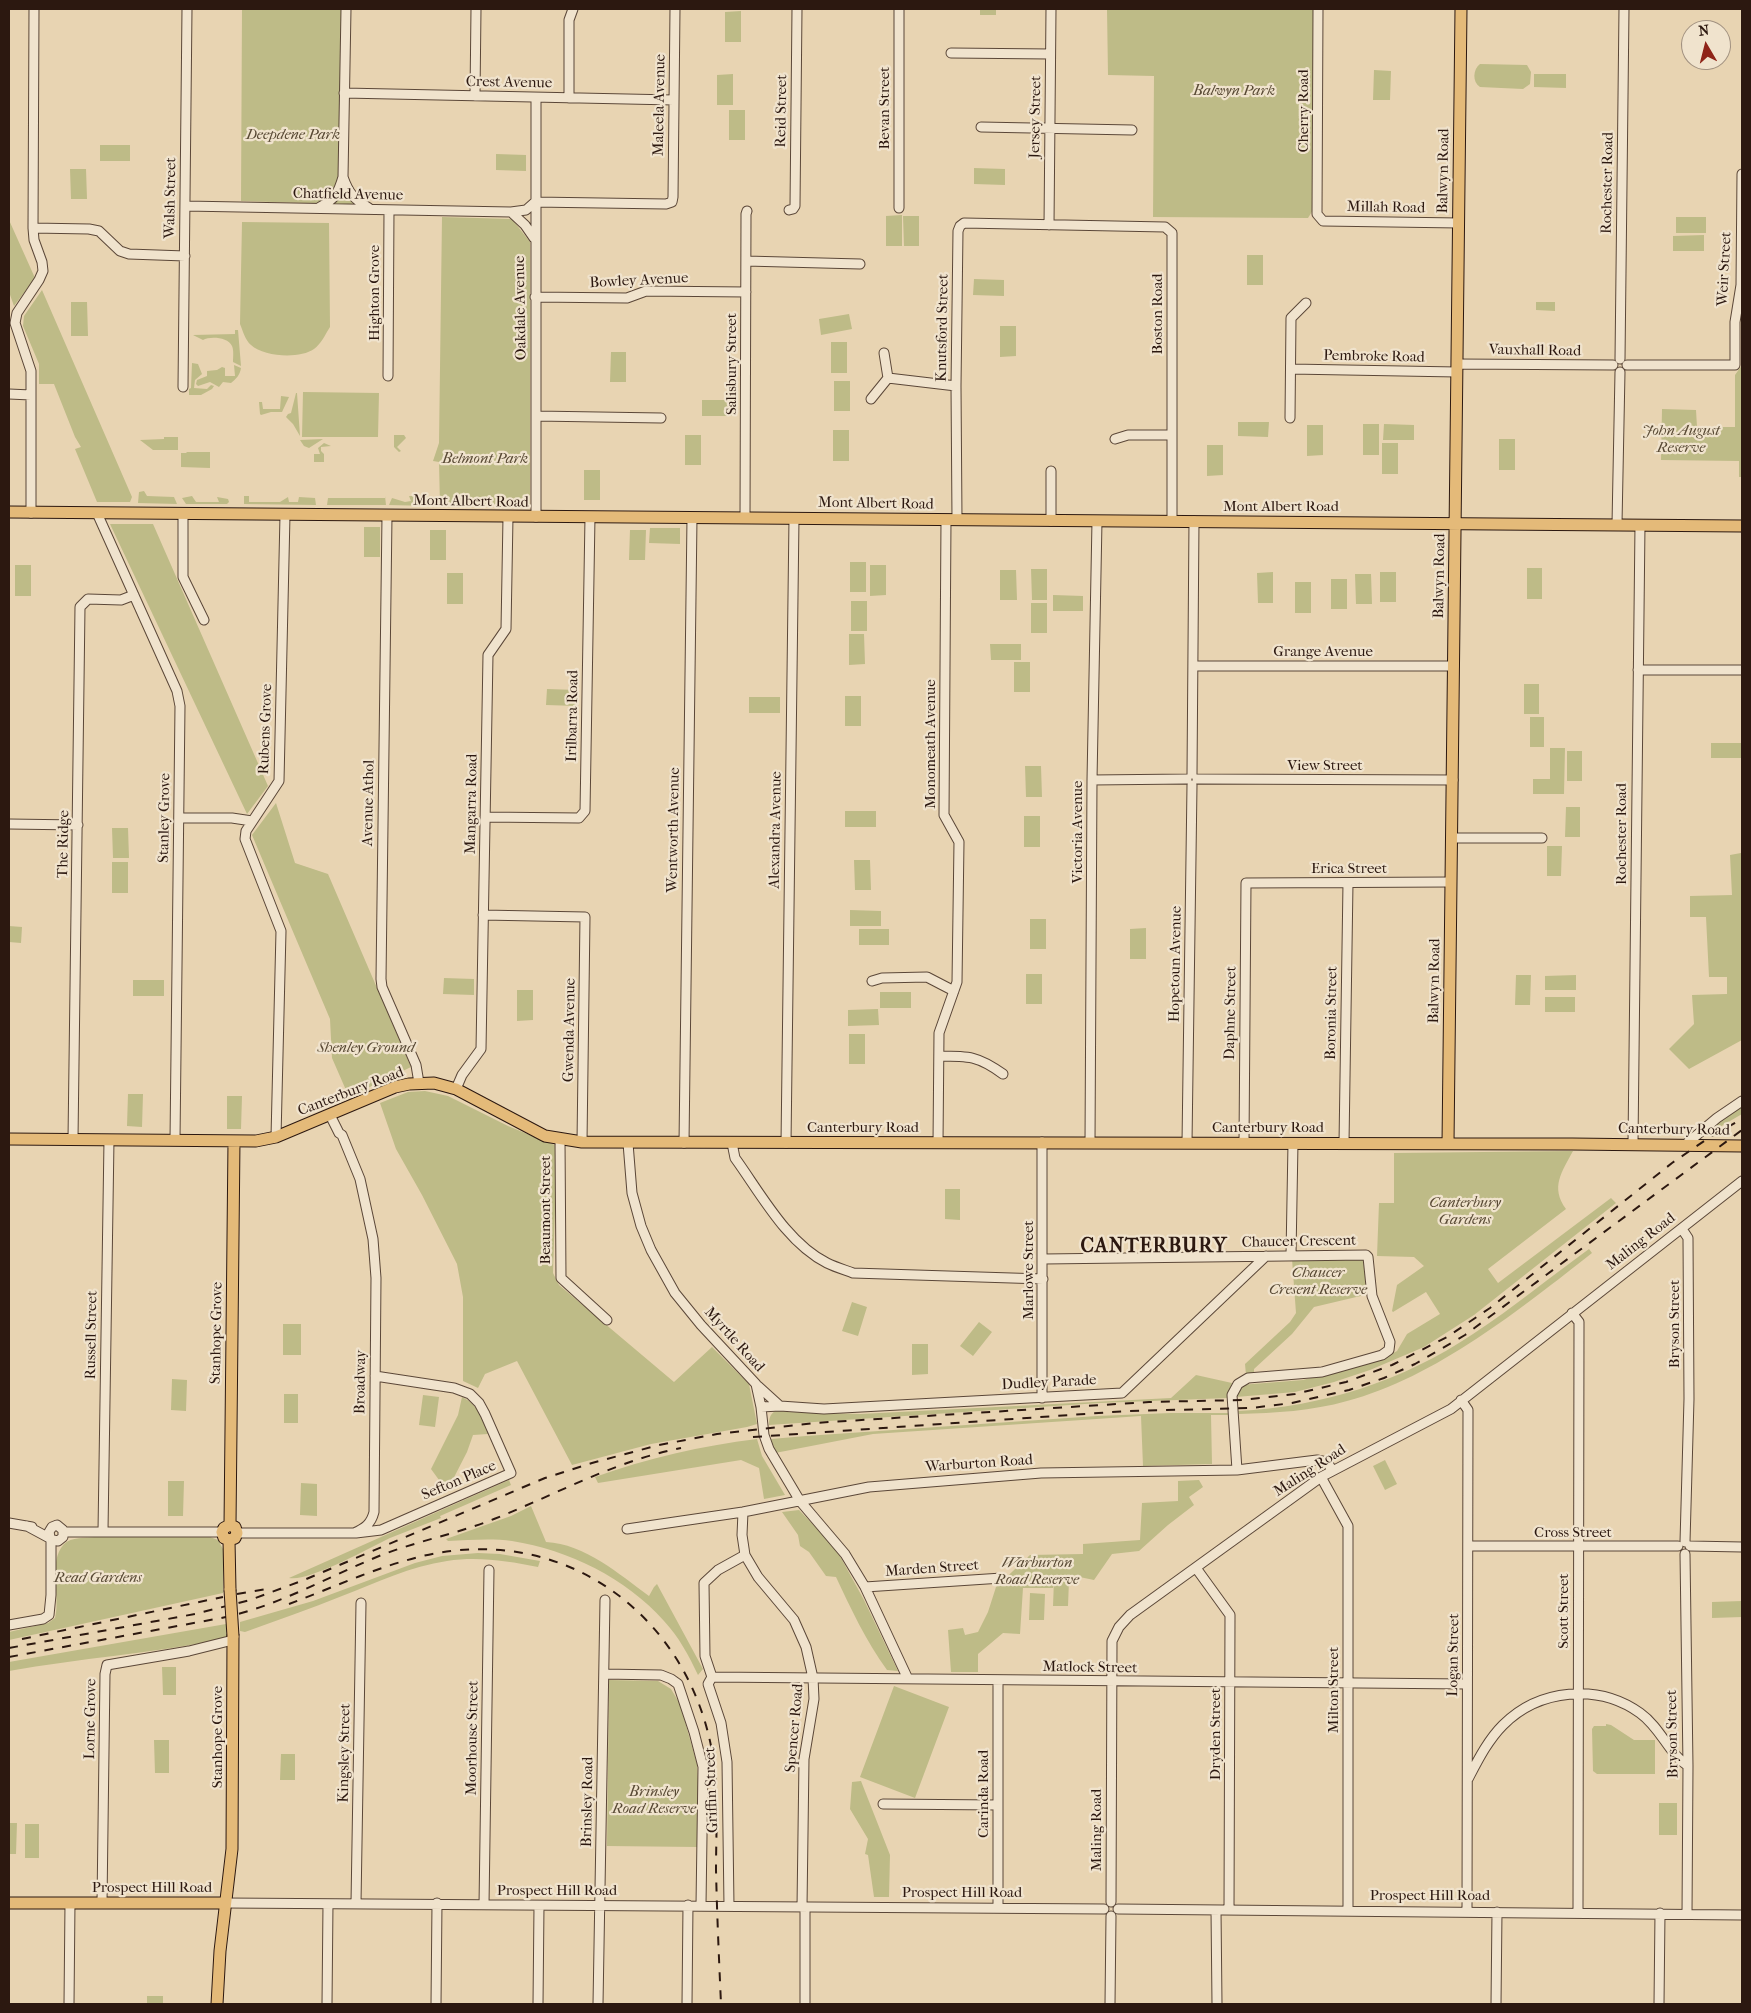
<!DOCTYPE html>
<html>
<head>
<meta charset="utf-8">
<style>
	body { margin:0 }
	#map { position:relative; width:1751px; height:2013px; overflow:hidden; background:#e8d4b2; font-family:"IM FELL French Canon",serif }
	canvas { display:block }
	.frame { position:absolute; inset:0; border:10px solid #2c1810; pointer-events:none }
	.north { position:absolute; left:1681px; top:20px; width:50px; height:50px; box-sizing:border-box; background:#f0e3cd; border:1px solid #a29281; border-radius:50%; rotate:352deg; font-size:14px; font-weight:700; line-height:20px; text-align:center; color:#2c1810 }
	.north::after { content:''; display:block; margin:auto; width:18px; height:22px; background:#8f2418; clip-path:polygon(50% 0,100% 100%,50% 72%,0 100%) }
</style>
</head>
<body>
<div id="map">
<canvas width="1751" height="2013"></canvas>
<div class="frame"></div>
<div class="north">N</div>
</div>
<script>
const g = document.querySelector('canvas').getContext('2d');
g.lineJoin = 'round';
function fillPath(path, color) {
  g.fillStyle = color;
  g.fill(path, 'evenodd');
}
function stroke(path, color, width, dash) {
  g.strokeStyle = color;
  g.lineWidth = width;
  g.lineCap = dash ? 'butt' : 'round';
  g.setLineDash(dash || []);
  g.stroke(path);
}
function write(font, color, halo, rows, align = 'center') {
  g.font = font + ' "IM FELL French Canon",serif';
  g.lineWidth = 4.5;
  g.setLineDash([]);
  g.textBaseline = 'middle';
  g.strokeStyle = halo;
  g.fillStyle = color;
  for (const [text, x, y, turn = 0] of rows) {
    g.save();
    g.translate(x, y);
    g.rotate((+turn || 0) * Math.PI / 180);
    g.textAlign = isNaN(turn) ? turn : align;
    if (halo) g.strokeText(text, 0, 0);
    g.fillText(text, 0, 0);
    g.restore();
  }
}
const green = new Path2D(`
	M242,9H346L343,177L331,201L305,209V203L241,201Z
	M980,9H996V15H980Z
	M1107,9H1315L1313,210L1308,218L1153,217L1154,76L1108,75Z
	M741,11V42H725V12Z
	M1480,64L1527,65L1531,72L1530,84L1523,89L1480,87C1472,82 1473,69 1480,64Z
	M1374,70L1391,71L1390,100H1373Z
	M733,74V105H717V75Z
	M1534,74H1566V88L1534,87Z
	M729,110H745V140H729Z
	M100,145H130V161H100Z
	M496,154L526,155V171L496,170Z
	M974,168L1005,169V185L974,184Z
	M70,169H86L87,199H71Z
	M345,189L358,205H333Z
	M902,215V246H886V216Z
	M903,216H919V246H904Z
	M442,217L512,219L530,242V506H440L439,462L433,461L439,443Z
	M1676,217H1706V233H1676Z
	M9,220L35,278L14,306L9,292Z
	M242,222L329,223L330,327C325,335 321,344 314,349C300,359 264,357 251,345C245,340 243,331 240,324Z
	M1704,235V251H1673V236Z
	M1247,255H1263V285H1247Z
	M974,279L1004,280V296L973,295Z
	M42,290L132,497L130,502H97L75,449L81,447L75,437L54,384H39V364L23,326L24,316Z
	M71,302H87L88,336H71Z
	M1536,302H1555V311L1536,310Z
	M849,314L852,329L821,335L819,319Z
	M1000,326H1016V356L1000,357Z
	M235,330H238L241,366L233,362C233,358 234,350 232,346C228,337 210,336 203,340L193,335L235,334Z
	M831,342H847V373H831Z
	M611,352H626V382H610Z
	M192,363L198,364L202,374L195,380L194,388L207,389L211,385L214,386L212,389L201,395H189V389L191,388Z
	M234,365L241,368C240,375 236,379 231,383L223,382L219,387L210,382L198,386L196,384L197,380L207,376V371L217,370L222,367L225,368V376H235Z
	M1742,365V477H1739V461L1661,460L1662,409L1696,410L1697,427H1735V375Z
	M834,381H850V411H834Z
	M303,392L379,393L378,437H302Z
	M296,393H297L300,436L293,424L286,417L288,414L291,413Z
	M281,396L289,397L282,412H271L261,415L260,414L259,402H262L263,409H280Z
	M702,400H733V416H702Z
	M1238,422H1269L1268,437L1238,436Z
	M1363,424H1379V455H1363Z
	M1384,424L1414,425V440H1383Z
	M1307,425H1323V455L1307,456Z
	M833,430H849V461H833Z
	M394,435H404L406,438L397,447L401,451L399,452L394,447Z
	M685,435H701V465H685Z
	M164,437H178V450H153L140,440L164,439Z
	M323,439L309,448L304,446L300,440Z
	M1499,439H1515V470H1499Z
	M324,443L331,446L321,447V451L324,454V462H314V454H320L318,448Z
	M1382,443H1398V474H1382Z
	M1207,445H1223V475L1207,476Z
	M187,452H210V468L181,467V453H186Z
	M584,470H600V500H584Z
	M144,491L147,496L174,497L177,504L138,503L139,492Z
	M192,496L196,502H219L217,497L228,499L229,502L227,504H186L182,498Z
	M244,496H249V502H280L288,497L289,502H298L299,497L315,498L316,505L244,504Z
	M385,496L386,505H327L328,498H385Z
	M409,496H427L432,506L389,505L392,498L405,502L411,501Z
	M110,524H153L268,786L247,814Z
	M364,527H380V557H364Z
	M650,528H680V544L649,543Z
	M430,530H446V560H430Z
	M630,530H646L645,560H629Z
	M850,562H866V592H850Z
	M15,565H31V596H15Z
	M870,565H886V595L870,596Z
	M1527,568H1542V599H1527Z
	M1031,569H1047V600H1032Z
	M1000,570H1016L1017,600H1000Z
	M1273,572V603H1258L1257,573Z
	M1380,572H1396V602H1380Z
	M447,573H463V604H447Z
	M1355,574H1371L1372,604H1356Z
	M1331,579H1347V609H1331Z
	M1295,582H1311V613H1295Z
	M1053,595L1083,596V611H1053Z
	M851,601H867V631H851Z
	M1031,603H1047V633H1031Z
	M849,634H864L865,664L849,665Z
	M990,644H1021V660H991Z
	M1014,662H1030V692H1014Z
	M1524,684H1539V714H1524Z
	M547,689L577,690V706L546,705Z
	M845,696H861V726H845Z
	M749,697H780V713H749Z
	M1530,717H1544V747H1530Z
	M1711,743H1742V758H1711Z
	M1550,748H1565L1564,794H1533V779H1550Z
	M1567,751H1582V781H1567Z
	M1025,766H1041L1042,797H1026Z
	M276,803L295,863L328,874L411,1067L349,1097L332,1058L330,1019L252,835Z
	M1566,807H1580V837H1565Z
	M845,811H876V827H845Z
	M1024,816H1040V847H1024Z
	M112,828H128L129,858H113Z
	M1742,840V1040L1689,1069L1669,1049L1694,1024L1692,995L1727,994V977H1709L1706,917H1690V896L1732,895L1730,855L1741,853Z
	M1547,846H1562L1561,876H1547Z
	M854,860H870L871,890H855Z
	M112,862H128V893H112Z
	M850,910L881,911V926H850Z
	M1030,919H1046V949H1030Z
	M9,926L22,927L21,943L9,942Z
	M1146,928V959H1130V929Z
	M859,929H889V945H859Z
	M1026,974H1042V1004H1026Z
	M1516,975H1531L1530,1005H1515Z
	M1576,975V990H1545V976Z
	M444,978L474,979V995L443,994Z
	M133,980H164V996H133Z
	M517,990H533V1020L517,1021Z
	M880,992H911V1008H880Z
	M1545,997H1575V1012H1545Z
	M878,1009L879,1025L848,1026V1010Z
	M849,1034H865V1064H849Z
	M425,1091L448,1096L508,1126L557,1146L553,1273L559,1285L674,1382L712,1347L749,1384L757,1424L747,1427L651,1444L572,1465L517,1361L485,1374L478,1388L463,1381V1297L457,1264L422,1195L396,1149L380,1103L408,1092Z
	M128,1094H143L142,1127L127,1126Z
	M227,1096H242L241,1129H227Z
	M1742,1105V1114L1713,1131L1714,1133H1709V1130L1724,1116Z
	M1573,1151C1562,1172 1550,1187 1566,1209L1488,1269L1498,1283L1611,1198L1616,1203L1474,1315L1424,1347L1370,1370L1334,1382L1295,1392L1236,1397L1240,1385L1303,1380L1386,1357L1397,1351L1407,1334L1440,1314L1426,1292L1393,1312L1392,1311L1397,1285L1424,1266L1414,1257L1377,1256L1379,1203H1394V1153Z
	M945,1189H960V1220L945,1219Z
	M1589,1249L1592,1253C1522,1308 1435,1378 1347,1401C1312,1411 1275,1413 1239,1414L1238,1411C1322,1407 1403,1381 1473,1334C1513,1308 1550,1277 1589,1249Z
	M1292,1259H1363L1365,1260L1369,1294L1314,1307L1292,1334L1254,1369V1373L1246,1375L1245,1364L1290,1322L1296,1313Z
	M852,1302L867,1307L858,1336L842,1331Z
	M979,1322L992,1332L973,1356L960,1346Z
	M283,1324H301V1355H283Z
	M912,1344H928V1374L912,1375Z
	M1196,1375L1232,1383L1228,1398L1100,1403L769,1425C769,1415 772,1411 782,1409L787,1412L860,1414L1171,1398Z
	M172,1379L187,1380L186,1411L171,1410Z
	M284,1394H298V1423H284Z
	M423,1395L439,1397L435,1427L419,1425Z
	M462,1397C478,1404 482,1419 488,1434L473,1435L467,1452L447,1491L431,1469L458,1415Z
	M1171,1413H1228V1415H1211L1212,1464L1143,1466L1141,1416L873,1434L775,1453L771,1439L806,1436L1097,1416Z
	M757,1439L762,1456L785,1495L764,1499L759,1468L741,1460L598,1483L595,1477C648,1458 701,1446 757,1439Z
	M1385,1460L1397,1484L1385,1490L1373,1466Z
	M509,1480L511,1485L440,1516L441,1518C424,1525 407,1531 390,1538C369,1548 309,1582 289,1578Z
	M1199,1480L1203,1487L1189,1497L1194,1505L1168,1525L1139,1551L1112,1554L1094,1580L1070,1575H1054L1053,1588H1023L1020,1634L1003,1633L978,1654V1672H951L948,1630L963,1628L965,1635L978,1632L988,1612L996,1587L1030,1555L1083,1554V1544L1140,1540L1142,1503L1178,1501V1481Z
	M168,1481H184L183,1516H168Z
	M301,1483L317,1484V1516L300,1515Z
	M531,1506L546,1542C585,1544 619,1574 649,1596L654,1587L657,1584L703,1669L698,1675C689,1656 679,1637 664,1621C626,1578 569,1550 512,1541C492,1538 469,1540 448,1541L446,1539L511,1516Z
	M799,1510L835,1547L864,1600L898,1671L887,1670C866,1641 851,1609 836,1577L826,1576L809,1552L800,1546L798,1535L782,1512Z
	M95,1537H210L218,1540L223,1549V1593L9,1640V1632L48,1623L55,1618C61,1596 47,1563 64,1544C71,1537 86,1538 95,1537Z
	M478,1553L500,1554L540,1561L538,1567C508,1561 478,1556 447,1561C411,1566 376,1583 342,1596C310,1609 277,1620 245,1632L240,1631V1622L313,1601L415,1563L442,1556Z
	M1054,1580H1069L1068,1606H1053Z
	M1030,1593L1045,1594L1044,1620H1029Z
	M1742,1601V1617L1712,1618V1602Z
	M226,1624L227,1636L221,1639C151,1654 80,1658 9,1671V1662Z
	M162,1667H176V1695H163Z
	M609,1680L658,1681L671,1689L680,1704L697,1764L699,1802L697,1847L607,1846Z
	M894,1686L949,1707L915,1798L860,1777Z
	M1606,1724L1611,1725L1634,1740H1655V1774H1597L1593,1771L1592,1729L1594,1726H1606Z
	M154,1740H169V1773H155Z
	M281,1754H295V1780H280Z
	M861,1781L890,1855L889,1897H874L868,1855L865,1854L868,1839L850,1809L852,1782Z
	M1659,1803H1677V1835H1659Z
	M9,1823H17L16,1854H9Z
	M25,1824H39V1858H25Z
	M147,1996H163V2004H147Z`);
const minor = new Path2D(`
	M1318,9L1317,214L1323,221L1459,223
	M951,53L1050,54
	M344,93L674,100
	M475,96L476,9
	M569,98V20L573,9
	M981,127L1132,130
	M343,177L346,9
	M185,206L511,212L526,210L535,202L666,204L672,202L673,197L675,9
	M320,207C335,199 338,194 343,177C349,194 354,199 369,208
	M899,208V9
	M789,210L793,209L795,206L797,9
	M511,212L525,225L534,238
	M1049,225L1051,9
	M33,228L89,229L99,231L120,251L129,254L185,256
	M746,261L860,264
	M535,297L627,298L646,291L746,292
	M884,353L888,378L956,386
	M1620,359L1624,9
	M1457,364L1613,365
	M1627,365H1735V322L1741,285L1742,174
	M1291,369L1457,372
	M388,376L389,210
	M183,387L187,9
	M9,394L31,395
	M871,399L888,378
	M536,416L661,418
	M1290,418L1291,318L1306,303
	M1115,439L1128,435H1172
	M31,513V371L15,323L17,313L39,280L43,271L42,262L34,240L33,228L34,9
	M97,513L177,691L180,706L175,1140
	M183,514V577L204,620
	M387,516L381,979L382,987L416,1065L419,1083
	M536,517V98
	M745,518L746,214L747,211
	M957,520L956,386L958,231L960,226L964,223L1165,227L1172,233V521
	M1051,521V471
	M1617,524L1620,372
	M1193,666H1454
	M1638,670H1742
	M1192,774L1194,521
	M1197,779L1453,780
	M1092,780L1187,779
	M485,817L579,818L585,811L590,517
	M179,818H232L252,821
	M9,824L78,825
	M1452,838H1542
	M483,915L585,917L582,1142
	M872,981L882,978L927,977L954,991
	M939,1056C969,1056 978,1056 1003,1074
	M456,1089L462,1075L481,1049L488,655L506,629L508,517
	M276,1137L281,931L245,839L246,831L279,781L285,515
	M73,1139L80,607L88,599L121,600L134,595
	M560,1140L561,1278L607,1320
	M1042,1142V1398
	M628,1143L632,1193L641,1226L651,1250L675,1293L701,1325L756,1384L761,1407L764,1435L769,1449L800,1501L845,1554L865,1587L908,1679
	M684,1143L692,518
	M732,1143L735,1158C761,1194 787,1243 827,1263C835,1267 845,1270 853,1273L1043,1279
	M786,1143L794,518
	M938,1143L939,1033L957,982L959,842L944,815L946,520
	M1090,1143L1092,780L1097,521
	M1187,1143L1192,785
	M1244,1143L1246,883L1451,882
	M1344,1143L1348,883
	M1633,1144L1640,525
	M1685,1145L1717,1118L1742,1101
	M1682,1229L1688,1238L1689,1399L1685,1542
	M1291,1255L1293,1143
	M1044,1259L1366,1255L1368,1257L1372,1296L1390,1342L1389,1350L1382,1355L1322,1372L1248,1378L1238,1384L1232,1395L1237,1470
	M1572,1313L1579,1322L1578,1912
	M758,1386L780,1406
	M1461,1400L1468,1410L1467,1911
	M761,1407L780,1406L824,1409L1122,1393L1266,1256
	M1321,1477L1348,1526V1911
	M743,1512L742,1535L745,1555L758,1577L794,1620L806,1647L813,1678L814,1699L804,1759L802,1907
	M9,1523L32,1527
	M27,1526L53,1540L58,1541L63,1537V1530L57,1525L52,1527L49,1532L50,1537
	M627,1529L743,1512L869,1487L1041,1473L1237,1470L1317,1460L1327,1462L1332,1470
	M103,1531L109,1140
	M64,1532H222
	M237,1533H354C365,1528 371,1524 374,1512L376,1278L373,1239L360,1179L342,1135L339,1133L330,1115
	M356,1533L381,1530L511,1473L485,1414L479,1403L470,1394L454,1388L375,1376
	M1469,1546H1678
	M1690,1546L1742,1547
	M1685,1554L1688,1766L1687,1914
	M1196,1568L1230,1615L1229,1910
	M865,1587L1002,1578
	M9,1625L43,1619L49,1615L51,1595V1539
	M604,1674L661,1675L671,1679L678,1684L694,1732L703,1767L701,1905
	M712,1677L1467,1684
	M712,1677L708,1684L721,1723L727,1762L729,1906
	M712,1677L705,1656L704,1583L718,1570L745,1555
	M1468,1779C1478,1760 1488,1740 1503,1725C1539,1689 1598,1683 1640,1713C1661,1728 1669,1754 1688,1766
	M883,1804L998,1805
	M1111,1902L1112,1641L1119,1627L1130,1615L1321,1477L1451,1409L1742,1181
	M102,1903L105,1674L107,1665L189,1651L233,1640
	M225,1903L1104,1909
	M356,1903L361,1603
	M484,1905L489,1570
	M998,1908V1681
	M1118,1909L1742,1915
	M1216,1910L1217,2004
	M69,2004L70,1903
	M327,2004L328,1904
	M436,2004L437,1903
	M538,2004L539,1906
	M598,2004L605,1600
	M687,2004L688,1905
	M805,2004V1907
	M1110,2004L1111,1916
	M1496,2004L1497,1912
	M1659,2004L1660,1913`);
const major = new Path2D(`
	M9,512L1742,526
	M9,1139L256,1141L276,1137L395,1087L409,1084L434,1083L456,1089L545,1136L582,1142L1572,1144L1742,1146
	M1448,1143L1461,9
	M230,1525L234,1141
	M229,1540L230,1590
	M229,1540L224,1538L222,1532L224,1528L230,1525
	M229,1540L235,1538L237,1533L235,1527L230,1525
	M9,1903H225
	M217,2004L220,1951L232,1849L233,1636`);
const rail = new Path2D(`
	M753,1437L1128,1411L1251,1408L1292,1403L1349,1390L1384,1378L1415,1364L1465,1335L1742,1130
	M237,1594L272,1588
	M289,1604C340,1585 398,1557 451,1551C581,1535 689,1625 712,1751C719,1790 716,1831 716,1870C717,1915 719,1959 721,2004
	M22,1639L223,1597
	M9,1648L195,1614L250,1600L304,1580L545,1478L592,1463L659,1445L717,1434L814,1423L1149,1402L1242,1400L1295,1394L1346,1382L1392,1365L1447,1337L1490,1308L1672,1163L1710,1137L1742,1119
	M9,1657L221,1618C275,1607 322,1580 372,1559C411,1542 454,1535 494,1519C557,1494 615,1461 681,1448`);
const majorBridge = new Path2D(`
	M230,1590L233,1636`);
const streetNames = [
	["Crest Avenue",509,83,1],
	["Maleela Avenue",660,105,-89],
	["Bevan Street",885,108,-90],
	["Reid Street",782,111,-89],
	["Cherry Road",1304,111,-90],
	["Jersey Street",1036,117,-89],
	["Balwyn Road",1444,171,-89],
	["Rochester Road",1608,183,-89],
	["Chatfield Avenue",348,195,1],
	["Walsh Street",171,198,-89],
	["Millah Road",1386,208,1],
	["Weir Street",1725,269,-87],
	["Bowley Avenue",639,281,-3],
	["Highton Grove",375,293,-90],
	["Oakdale Avenue",521,308,-91],
	["Boston Road",1158,314,-90],
	["Knutsford Street",943,328,-89],
	["Vauxhall Road",1535,351,1],
	["Pembroke Road",1374,357,1],
	["Salisbury Street",732,364,-90],
	["Mont Albert Road",471,502,1],
	["Mont Albert Road",876,504,1],
	["Mont Albert Road",1281,507],
	["Balwyn Road",1440,576,-89],
	["Grange Avenue",1323,652],
	["Irilbarra Road",573,716,-89],
	["Rubens Grove",266,729,-88],
	["Monomeath Avenue",931,744,-90],
	["View Street",1325,766],
	["Avenue Athol",369,803,-89],
	["Mangarra Road",472,804,-89],
	["Stanley Grove",165,818,-89],
	["Wentworth Avenue",674,830,-89],
	["Alexandra Avenue",776,830,-89],
	["Victoria Avenue",1078,832,-90],
	["Rochester Road",1622,834,-90],
	["The Ridge",64,844,-89],
	["Erica Street",1349,869],
	["Hopetoun Avenue",1176,964,-89],
	["Balwyn Road",1435,981,-89],
	["Daphne Street",1231,1013,-89],
	["Boronia Street",1332,1013,-89],
	["Gwenda Avenue",570,1030,-89],
	["Canterbury Road",351,1092,-21],
	["Canterbury Road",863,1128],
	["Canterbury Road",1268,1128],
	["Canterbury Road",1674,1130,1],
	["Beaumont Street",546,1210,-90],
	["Chaucer Crescent",1299,1242,-1],
	["Maling Road",1641,1242,-38],
	["Marlowe Street",1029,1270,-90],
	["Bryson Street",1675,1324,-90],
	["Stanhope Grove",217,1333,-89],
	["Russell Street",92,1335,-89],
	["Myrtle Road",734,1340,48],
	["Broadway",361,1382,-89],
	["Dudley Parade",1049,1383,-3],
	["Warburton Road",979,1464,-4],
	["Maling Road",1310,1471,-33],
	["Sefton Place",459,1481,-23],
	["Cross Street",1573,1533],
	["Marden Street",932,1569,-4],
	["Scott Street",1564,1611,-90],
	["Logan Street",1454,1655,-89],
	["Matlock Street",1090,1668,1],
	["Milton Street",1334,1690,-90],
	["Lorne Grove",91,1719,-89],
	["Spencer Road",795,1728,-85],
	["Dryden Street",1216,1734,-90],
	["Bryson Street",1673,1734,-91],
	["Stanhope Grove",218,1737,-90],
	["Moorhouse Street",473,1738,-89],
	["Kingsley Street",345,1753,-89],
	["Griffin Street",712,1790,-92],
	["Carinda Road",984,1794,-90],
	["Brinsley Road",588,1802,-89],
	["Maling Road",1097,1830,-90],
	["Prospect Hill Road",152,1888],
	["Prospect Hill Road",557,1891],
	["Prospect Hill Road",962,1893],
	["Prospect Hill Road",1430,1896]
];
const parkNames = [
	["Balwyn Park",1234,91],
	["Deepdene Park",293,135],
	["John August",1681,431],
	["Reserve",1681,448],
	["Belmont Park",485,459],
	["Shenley Ground",366,1048],
	["Canterbury",1465,1203],
	["Gardens",1465,1220],
	["Chaucer",1318,1273],
	["Cresent Reserve",1318,1290],
	["Warburton",1037,1563],
	["Road Reserve",1037,1580],
	["Read Gardens",98,1578],
	["Brinsley",654,1792],
	["Road Reserve",654,1809]
];
const districtNames = [
	["CANTERBURY",1154,1247]
];
fillPath(green, '#bebb87');
stroke(minor, '#5b4738', 11);
stroke(major, '#2c1810', 13);
stroke(minor, '#f0e3cd', 9);
stroke(major, '#e4ba79', 11);
stroke(rail, '#2c1810', 2, [9, 9]);
stroke(majorBridge, '#2c1810', 13, []);
stroke(majorBridge, '#e4ba79', 11);
write('15px', '#2c1810', '#f0e3cd', streetNames);
write('italic 15px', '#584934', '#f0e3cd', parkNames);
g.letterSpacing = '1px';
write('bold 20px', '#2c1810', '#f0e3cd', districtNames);
g.letterSpacing = '0px';
</script>
</body>
</html>
